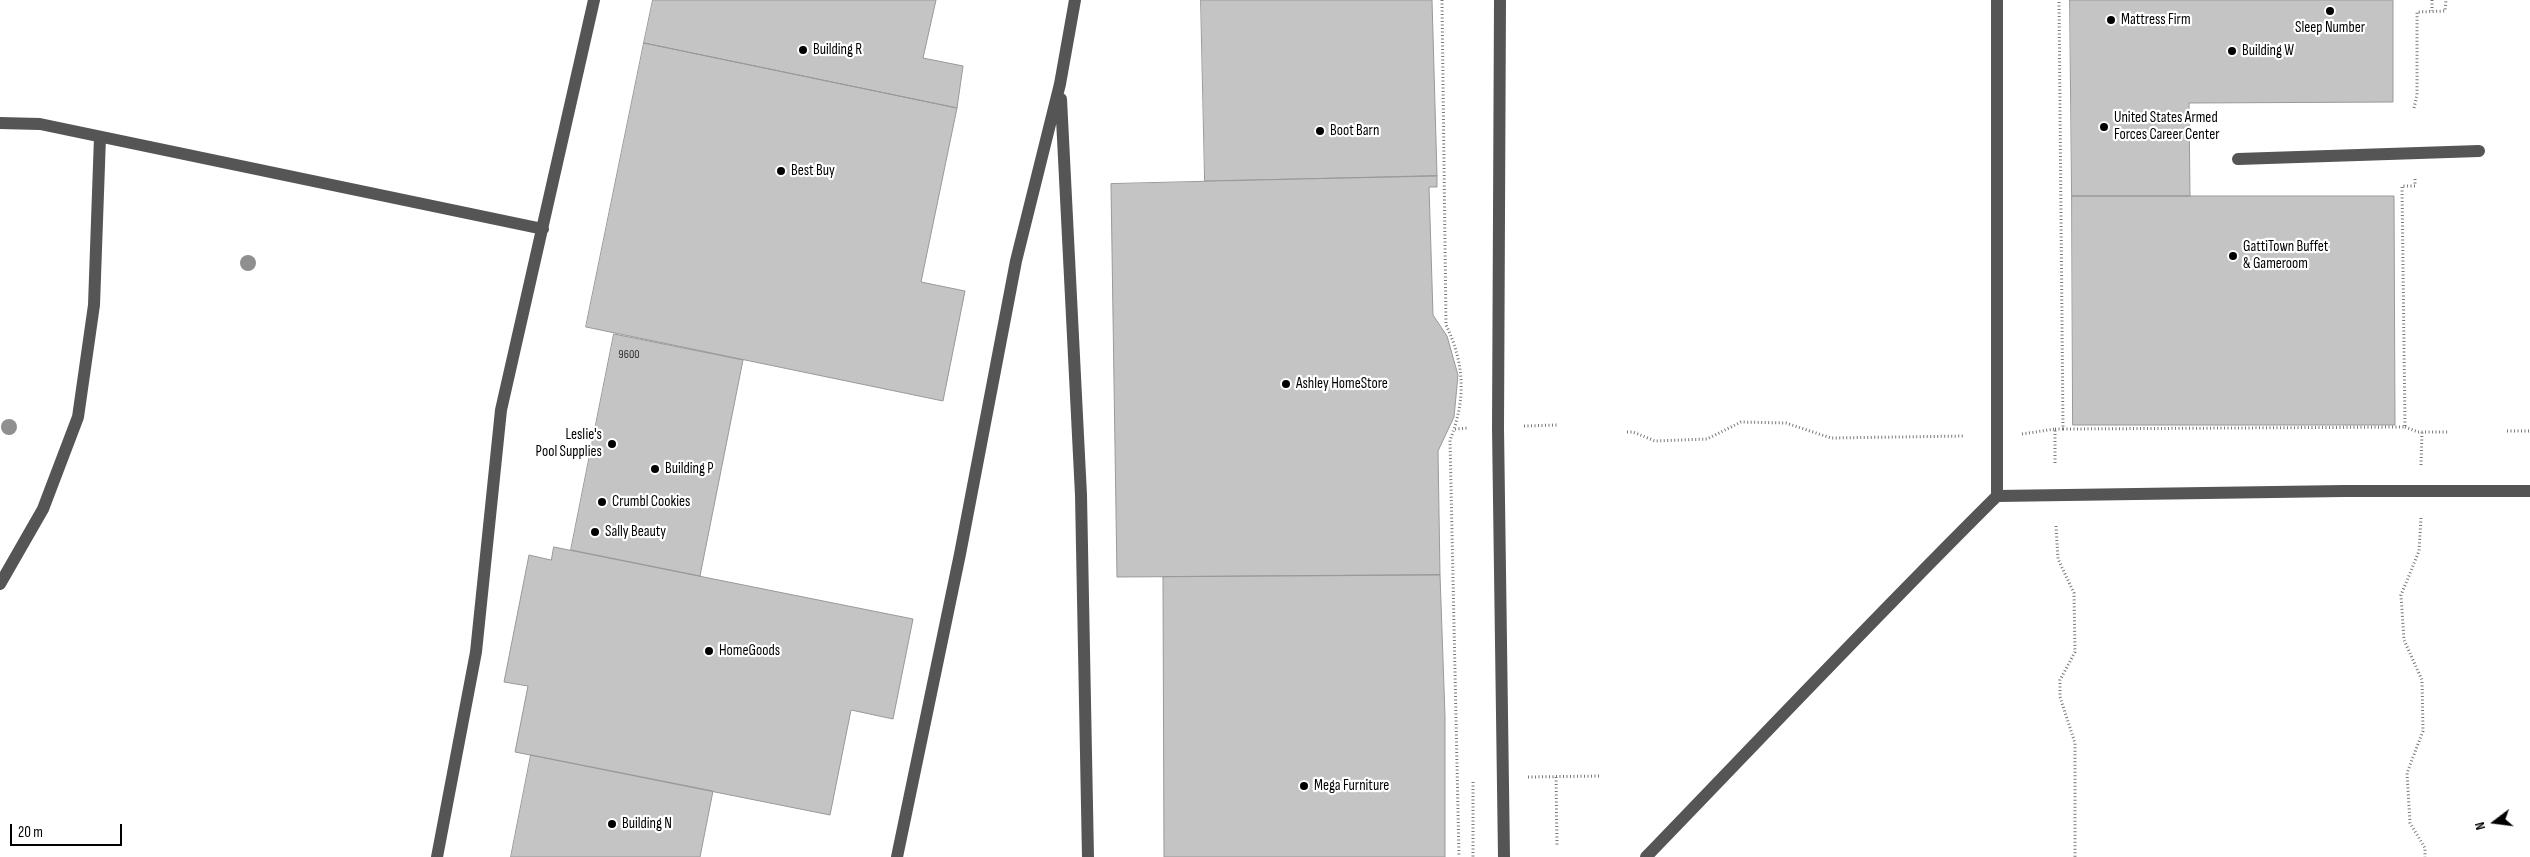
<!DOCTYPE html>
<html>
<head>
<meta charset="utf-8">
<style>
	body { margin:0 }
	#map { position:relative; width:2530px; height:857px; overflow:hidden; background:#fff; font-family:"Sofia Sans Condensed",sans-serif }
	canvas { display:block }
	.north { position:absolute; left:2470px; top:797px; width:50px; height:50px; -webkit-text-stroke:4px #fff; paint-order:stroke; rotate:255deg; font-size:14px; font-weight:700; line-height:20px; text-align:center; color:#000 }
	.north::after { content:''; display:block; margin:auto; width:18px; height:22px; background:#000; clip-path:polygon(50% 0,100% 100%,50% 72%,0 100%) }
	.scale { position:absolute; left:10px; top:824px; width:112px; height:22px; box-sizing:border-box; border:2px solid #000; border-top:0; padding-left:6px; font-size:15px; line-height:18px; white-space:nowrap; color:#000; -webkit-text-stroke:4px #fff; paint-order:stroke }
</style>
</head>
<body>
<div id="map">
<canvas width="2530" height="857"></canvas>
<div class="north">N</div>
<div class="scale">20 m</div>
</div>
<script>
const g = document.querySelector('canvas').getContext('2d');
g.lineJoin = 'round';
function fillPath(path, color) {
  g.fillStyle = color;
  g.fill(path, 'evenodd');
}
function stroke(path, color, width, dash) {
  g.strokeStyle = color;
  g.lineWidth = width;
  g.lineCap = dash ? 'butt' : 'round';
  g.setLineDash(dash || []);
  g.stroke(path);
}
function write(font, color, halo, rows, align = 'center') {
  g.font = font + ' "Sofia Sans Condensed",sans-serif';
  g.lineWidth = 4.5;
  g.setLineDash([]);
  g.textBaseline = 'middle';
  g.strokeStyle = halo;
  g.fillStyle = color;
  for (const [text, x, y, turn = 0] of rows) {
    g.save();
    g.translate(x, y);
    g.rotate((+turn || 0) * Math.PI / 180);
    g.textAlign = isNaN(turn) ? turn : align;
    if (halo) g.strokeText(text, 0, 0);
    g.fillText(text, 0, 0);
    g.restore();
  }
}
const building = new Path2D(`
	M653,0H936L923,58L963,66L957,108L644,43Z
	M1201,0H1432L1437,176L1205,181Z
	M2070,0H2393V102L2189,103L2190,196H2072Z
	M644,43L957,108L921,282L965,291L943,401L586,327Z
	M1437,176V187H1429L1433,315L1447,336L1458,375L1454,417L1438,451L1440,575L1117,577L1111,184Z
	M2072,196H2394L2395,425H2073Z
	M614,334L743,360L700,576L571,550Z
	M554,547L913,619L893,719L851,710L830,815L515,752L528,686L504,682L529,555L551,560Z
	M1440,575L1445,716V857H1164L1163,577Z
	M531,755L713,791L700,857H511Z`);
const path = new Path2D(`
	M1442,0L1446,325C1465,364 1466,400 1450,440L1459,857
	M2432,0V11
	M2414,108L2417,95V12L2445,11L2446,0
	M1524,426L1557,425
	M2405,427L2418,432H2448
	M1455,429L1468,428
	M2055,429H2063L2059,0
	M2063,429L2405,427L2402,186H2415V179
	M2507,431H2530
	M1627,432H1633L1655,441L1707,439L1741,422L1786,423L1831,438L1965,436
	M2022,434L2055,429V463
	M2421,465L2422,432
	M2421,518L2419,551L2401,595L2404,640L2422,680L2423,731L2407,773L2410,823L2425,848V857
	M2056,526L2058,559L2074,593L2075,652L2060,680V697L2075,743V857
	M1528,777L1601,776
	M1556,777L1557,845
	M1473,782V857`);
const minor = new Path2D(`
	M1500,0L1498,428L1504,857
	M1061,99L1081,495L1088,857
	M0,123L40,124L543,229
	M2238,159L2479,151
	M1997,496L2344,491H2530
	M0,584L43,509L78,417L94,305L100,137
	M437,857L476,652L501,410L594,0
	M897,857L960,554L1016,261L1060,84L1075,0
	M1646,857C1763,736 1878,614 1997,496V0`);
const trees = [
	[248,263],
	[9,427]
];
const markers = [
	[2330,11,5,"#000"],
	[2111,20,5,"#000"],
	[803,50,5,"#000"],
	[2232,51,5,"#000"],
	[2104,127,5,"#000"],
	[1320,131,5,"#000"],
	[781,171,5,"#000"],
	[2233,256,5,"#000"],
	[1286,384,5,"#000"],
	[612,444,5,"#000"],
	[655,469,5,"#000"],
	[602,502,5,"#000"],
	[595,532,5,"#000"],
	[709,651,5,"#000"],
	[1304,786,5,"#000"],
	[612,824,5,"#000"]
];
const numberNames = [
	["9600",629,355]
];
const poiNames = [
	["Mattress Firm",2121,20],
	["Sleep Number",2330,28,"center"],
	["Building R",813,50],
	["Building W",2242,51],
	["United States Armed",2114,118],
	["Forces Career Center",2114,135],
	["Boot Barn",1330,131],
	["Best Buy",791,171],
	["GattiTown Buffet",2243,247],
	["& Gameroom",2243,264],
	["Ashley HomeStore",1296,384],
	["Leslie's",602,435,"right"],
	["Pool Supplies",602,452,"right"],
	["Building P",665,469],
	["Crumbl Cookies",612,502],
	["Sally Beauty",605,532],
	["HomeGoods",719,651],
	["Mega Furniture",1314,786],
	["Building N",622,824]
];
fillPath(building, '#c4c4c4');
stroke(building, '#999', 1);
stroke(path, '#777', 3, [1, 2.5]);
stroke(minor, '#555', 12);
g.fillStyle = '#8f8f8f';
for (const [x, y] of trees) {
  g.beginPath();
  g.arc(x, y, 8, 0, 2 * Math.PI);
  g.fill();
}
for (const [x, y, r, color] of markers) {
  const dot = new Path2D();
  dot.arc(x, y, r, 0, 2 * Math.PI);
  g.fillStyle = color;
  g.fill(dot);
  stroke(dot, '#fff', 2);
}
write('12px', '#313131', null, numberNames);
write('15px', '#000', '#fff', poiNames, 'left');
</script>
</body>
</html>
